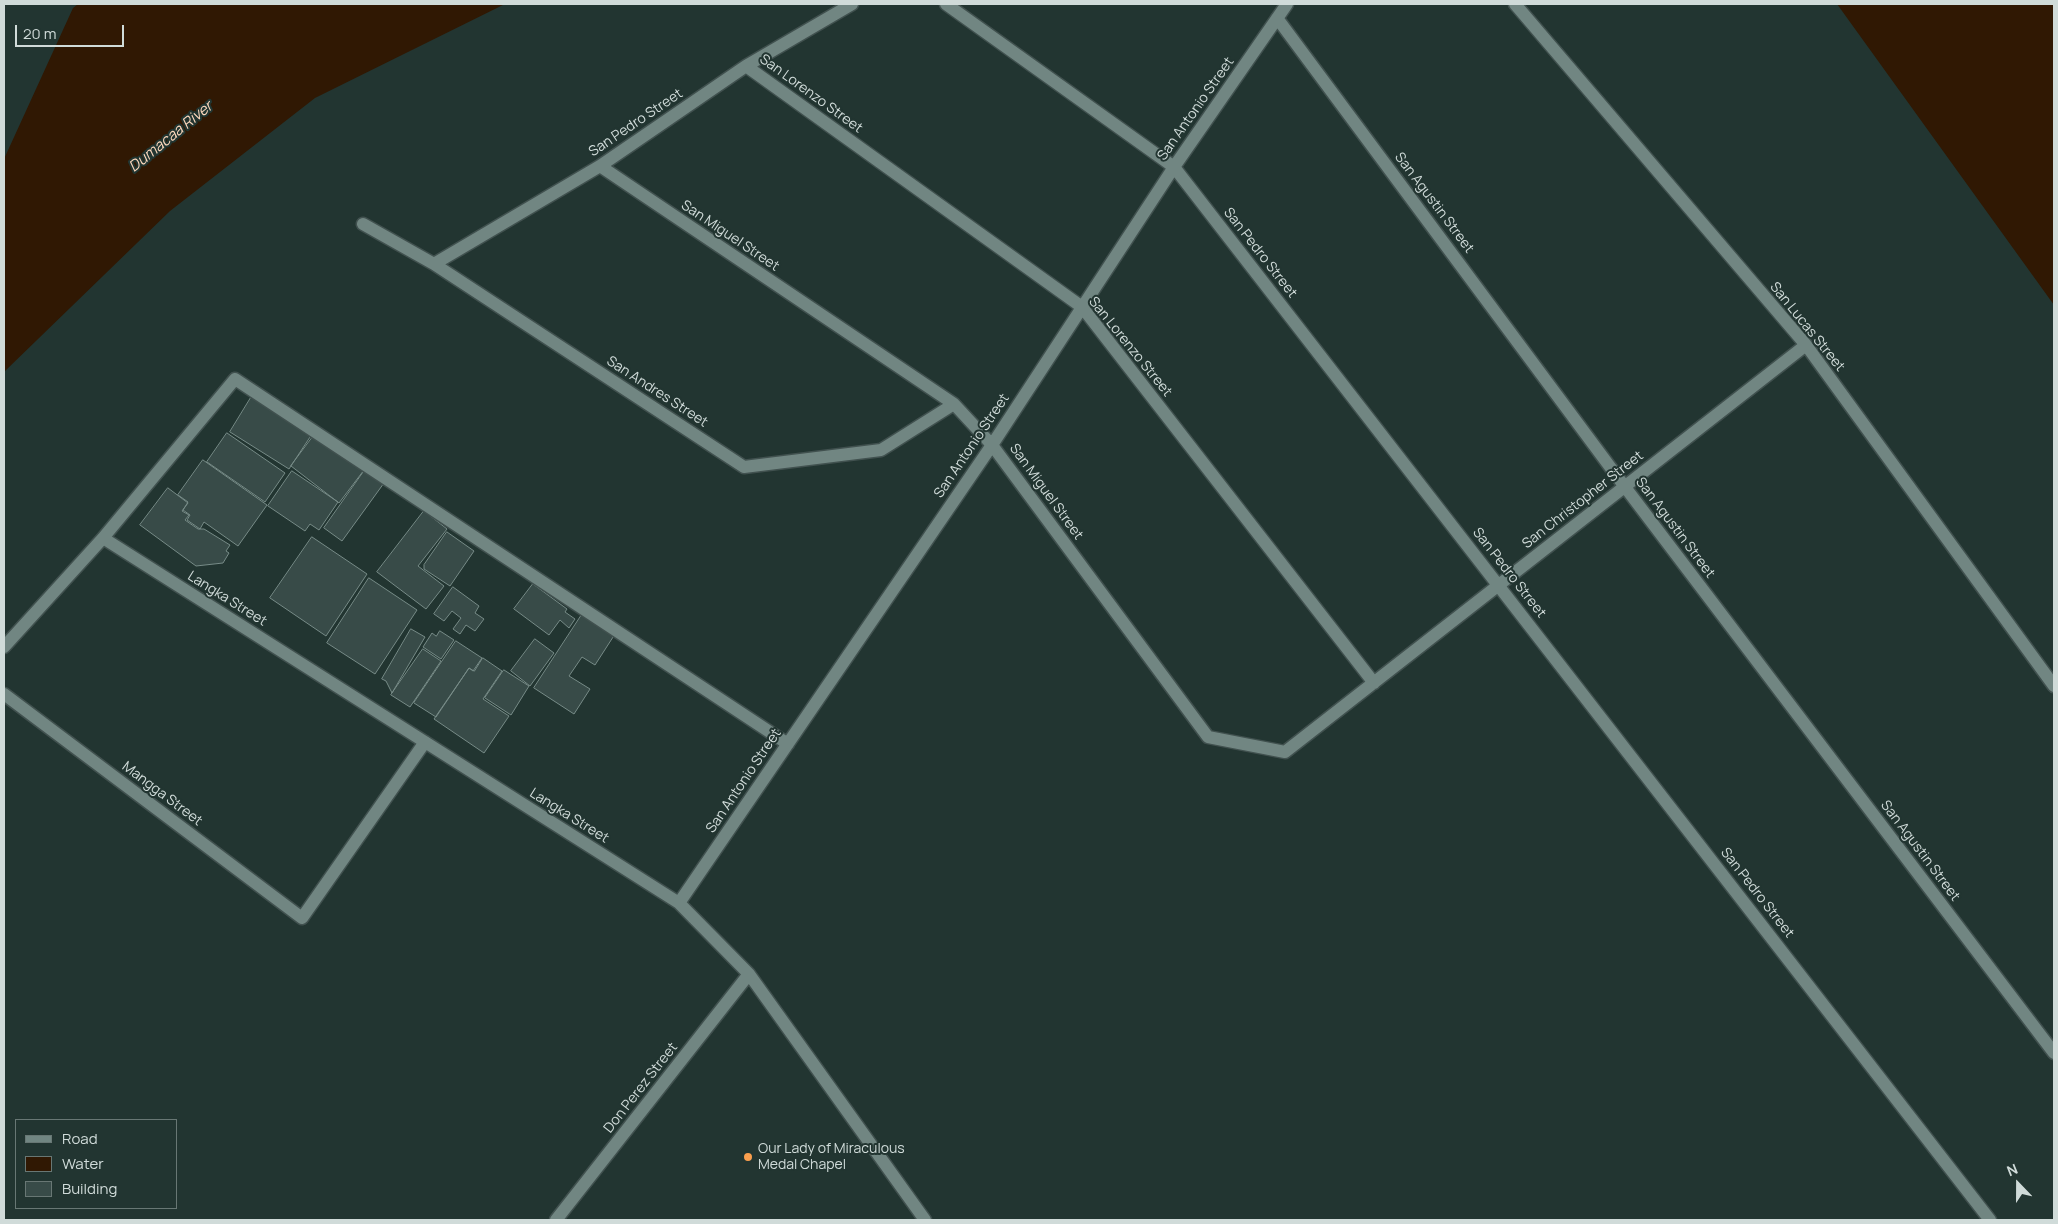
<!DOCTYPE html>
<html>
<head>
<meta charset="utf-8">
<style>
	body { margin:0 }
	#map { position:relative; width:2058px; height:1224px; overflow:hidden; background:#223531; font-family:Manrope,sans-serif }
	canvas { display:block }
	.frame { position:absolute; inset:0; border:5px solid #d0dbd9; pointer-events:none }
	.legend { position:absolute; left:15px; top:1119px; width:162px; height:90px; box-sizing:border-box; background:#223531; border:1px solid #687774; margin:0; padding:6px 9px; list-style:none; font-size:15px; color:#d0dbd9 }
	.legend li { display:flex; align-items:center; gap:10px; height:25px }
	.legend b { width:25px; border:1px solid #687774 }
	.north { position:absolute; left:1993px; top:1159px; width:50px; height:50px; -webkit-text-stroke:4px #223531; paint-order:stroke; rotate:338deg; font-size:14px; font-weight:700; line-height:20px; text-align:center; color:#d0dbd9 }
	.north::after { content:''; display:block; margin:auto; width:18px; height:22px; background:#d0dbd9; clip-path:polygon(50% 0,100% 100%,50% 72%,0 100%) }
	.scale { position:absolute; left:15px; top:25px; width:109px; height:22px; box-sizing:border-box; border:2px solid #d0dbd9; border-top:0; padding-left:6px; font-size:15px; line-height:18px; white-space:nowrap; color:#d0dbd9; -webkit-text-stroke:4px #223531; paint-order:stroke }
</style>
</head>
<body>
<div id="map">
<canvas width="2058" height="1224"></canvas>
<div class="frame"></div>
<ul class="legend">
<li><b style="height:6px;background:#718682"></b>Road</li>
<li><b style="height:14px;background:#301803"></b>Water</li>
<li><b style="height:14px;background:#384b48"></b>Building</li>
</ul>
<div class="north">N</div>
<div class="scale">20 m</div>
</div>
<script>
const g = document.querySelector('canvas').getContext('2d');
g.lineJoin = 'round';
function fillPath(path, color) {
  g.fillStyle = color;
  g.fill(path, 'evenodd');
}
function stroke(path, color, width, dash) {
  g.strokeStyle = color;
  g.lineWidth = width;
  g.lineCap = dash ? 'butt' : 'round';
  g.setLineDash(dash || []);
  g.stroke(path);
}
function write(font, color, halo, rows, align = 'center') {
  g.font = font + ' Manrope,sans-serif';
  g.lineWidth = 4;
  g.setLineDash([]);
  g.textBaseline = 'middle';
  g.strokeStyle = halo;
  g.fillStyle = color;
  for (const [text, x, y, turn = 0] of rows) {
    g.save();
    g.translate(x, y);
    g.rotate((+turn || 0) * Math.PI / 180);
    g.textAlign = isNaN(turn) ? turn : align;
    if (halo) g.strokeText(text, 0, 0);
    g.fillText(text, 0, 0);
    g.restore();
  }
}
const water = new Path2D(`
	M78,4H505L315,98L170,211L4,372V159L73,8Z
	M1837,4H2054V305Z`);
const building = new Path2D(`
	M252,396L312,434L289,469L230,432Z
	M227,433L285,473L265,502L207,462Z
	M315,434L364,470L339,503L291,466Z
	M203,460L267,505L238,546L204,522L200,529L187,520L190,515L183,510L188,502L178,495Z
	M365,470L384,483L342,541L324,528Z
	M292,471L338,502L319,530L310,524L305,531L268,506Z
	M168,488L188,503L182,511L189,515L185,520L198,529H204L230,545L226,551L229,553L223,563L196,566L140,525Z
	M424,511L447,529L418,566L444,586L426,609L377,572Z
	M447,532L474,551L450,586L424,569V565Z
	M312,537L367,574L326,636L270,598Z
	M369,578L417,610L375,674L327,643Z
	M533,584L567,609L565,612L575,619L569,628L560,620L549,635L514,609Z
	M453,587L479,606L475,613L484,619L475,631L466,625L460,634L453,629L461,618L452,611L444,621L434,614Z
	M583,613L615,634L595,665L582,657L569,676L590,689L574,714L534,688Z
	M411,629L425,637L392,693L386,681L382,679Z
	M440,631L454,640L441,659L423,647L432,633L436,636Z
	M535,639L554,653L530,686L511,671Z
	M456,641L482,658L473,671L469,668L436,717L414,703Z
	M423,649L441,661L410,707L391,695Z
	M483,658L502,671L483,699L509,716L484,753L434,719L469,668L474,671Z
	M504,670L529,686L511,715L485,698Z`);
const minor = new Path2D(`
	M946,4L1174,167L1990,1220
	M1515,4L1806,345L2054,686
	M1277,18L1625,487L2054,1053
	M746,66L1082,307L1374,683
	M600,166L954,404L992,445L1208,737L1285,752L1806,345
	M363,224L434,264L744,467L881,450L954,404
	M434,264L600,166L746,66L852,4
	M103,538L679,903L749,974L925,1220
	M4,647L103,538L235,379L788,744
	M4,694L302,918L425,742
	M679,903L992,445L1174,167L1287,4
	M556,1220L749,974`);
const markers = [
	[748,1157,5,"#fa9f4e"]
];
const streetNames = [
	["San Lorenzo Street",811,94,36],
	["San Antonio Street",1196,109,-55],
	["San Pedro Street",636,123,-34],
	["San Agustin Street",1434,203,53],
	["San Miguel Street",730,236,34],
	["San Pedro Street",1260,253,52],
	["San Lucas Street",1807,327,51],
	["San Lorenzo Street",1130,347,51],
	["San Andres Street",657,392,33],
	["San Antonio Street",972,446,-56],
	["San Miguel Street",1046,492,54],
	["San Christopher Street",1583,500,-38],
	["San Agustin Street",1675,528,53],
	["San Pedro Street",1509,573,52],
	["Langka Street",227,599,32],
	["San Antonio Street",744,781,-56],
	["Mangga Street",162,794,37],
	["Langka Street",569,816,32],
	["San Agustin Street",1920,851,53],
	["San Pedro Street",1757,893,52],
	["Don Perez Street",641,1088,-52]
];
const poiNames = [
	["Our Lady of Miraculous",758,1149],
	["Medal Chapel",758,1165]
];
const waterNames = [
	["Dumacaa River",171,137,-39]
];
fillPath(water, '#301803');
fillPath(building, '#384b48');
stroke(building, '#778b87', 1);
stroke(minor, '#41514f', 15);
stroke(minor, '#718682', 12);
for (const [x, y, r, color] of markers) {
  const dot = new Path2D();
  dot.arc(x, y, r, 0, 2 * Math.PI);
  g.fillStyle = color;
  g.fill(dot);
  stroke(dot, '#223531', 2);
}
write('14px', '#d0dbd9', '#223531', streetNames);
write('14px', '#d0dbd9', '#223531', poiNames, 'left');
write('italic 15px', '#fed9bd', '#223531', waterNames);
</script>
</body>
</html>
